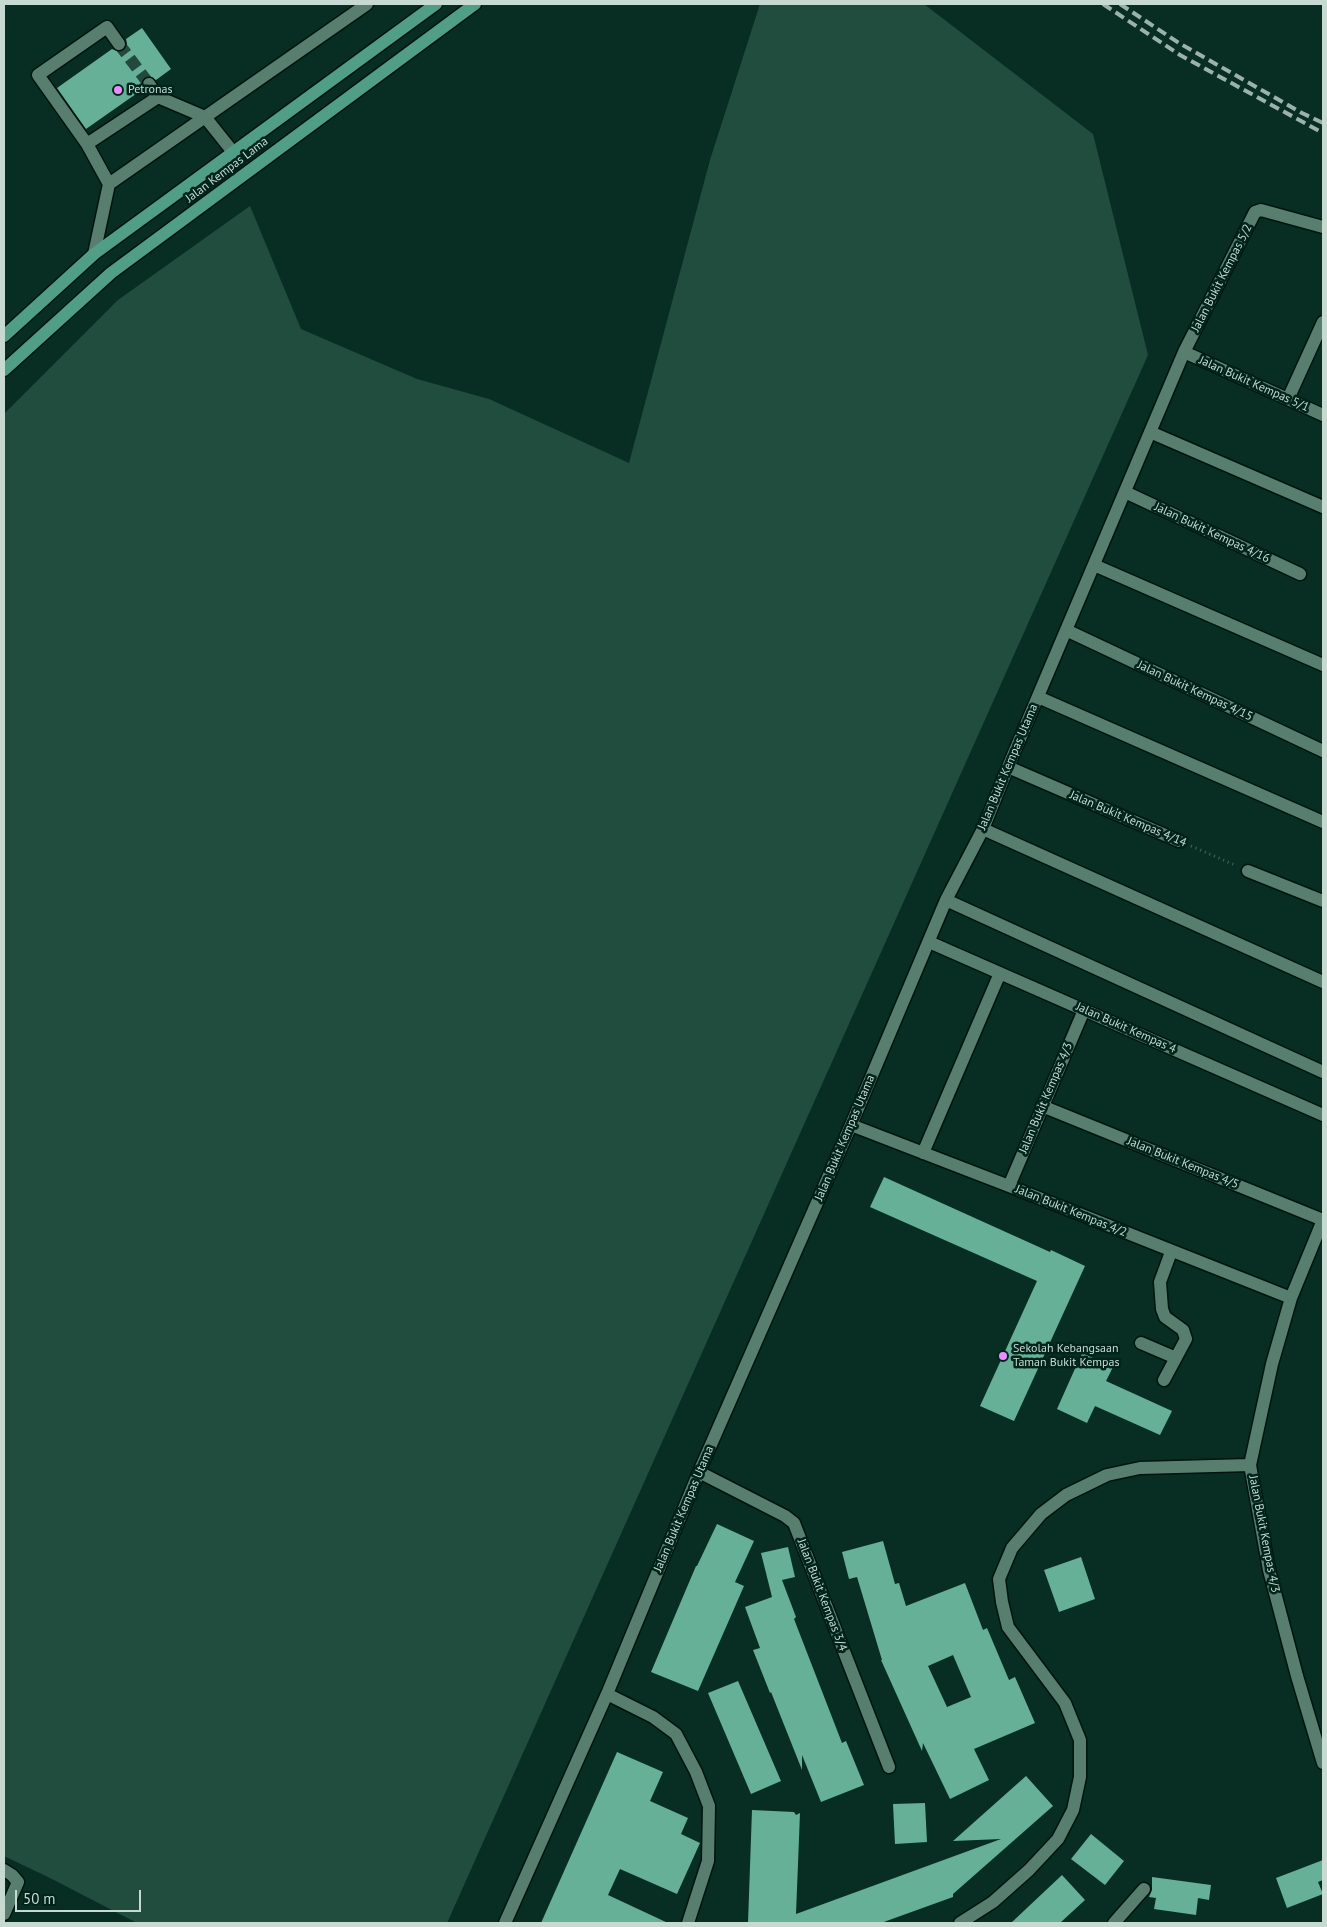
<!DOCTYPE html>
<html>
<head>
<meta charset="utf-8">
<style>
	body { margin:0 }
	#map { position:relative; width:1327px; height:1927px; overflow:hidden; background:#082e23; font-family:"PT Sans",sans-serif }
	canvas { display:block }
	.frame { position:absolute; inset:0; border:5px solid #c6dad2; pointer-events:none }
	.scale { position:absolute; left:15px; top:1890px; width:126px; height:22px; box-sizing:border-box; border:2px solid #c6dad2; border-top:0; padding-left:6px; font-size:15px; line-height:18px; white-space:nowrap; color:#c6dad2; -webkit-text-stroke:4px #00241a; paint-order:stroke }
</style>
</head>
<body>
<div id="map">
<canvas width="1327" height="1927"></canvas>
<div class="frame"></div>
<div class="scale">50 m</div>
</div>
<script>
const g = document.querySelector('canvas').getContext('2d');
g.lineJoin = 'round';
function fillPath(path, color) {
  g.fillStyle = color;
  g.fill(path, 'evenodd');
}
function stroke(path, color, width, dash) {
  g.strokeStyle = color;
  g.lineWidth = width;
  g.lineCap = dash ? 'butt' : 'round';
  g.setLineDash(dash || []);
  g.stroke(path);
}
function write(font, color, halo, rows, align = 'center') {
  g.font = font + ' "PT Sans",sans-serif';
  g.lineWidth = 5;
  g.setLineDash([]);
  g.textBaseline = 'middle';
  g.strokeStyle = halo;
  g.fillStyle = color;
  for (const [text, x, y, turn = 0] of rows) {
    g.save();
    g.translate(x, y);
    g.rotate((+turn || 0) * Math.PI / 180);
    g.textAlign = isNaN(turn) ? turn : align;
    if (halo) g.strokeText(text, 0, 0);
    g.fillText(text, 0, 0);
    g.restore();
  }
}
const green = new Path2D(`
	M760,4H924L1093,134L1148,355L447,1923H137L50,1878L4,1856V414L118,300L250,206L301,329L417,379L489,399L629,463L710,160Z`);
const building = new Path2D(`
	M142,28L171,69L156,80L149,76L144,78L141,84L143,89L86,129L57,88L112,49L119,52L124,50L127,44L126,39Z
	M884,1177L1050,1252L1051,1250L1085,1266L1014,1421L980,1406L1037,1281L870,1207Z
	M1082,1353L1113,1367L1106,1381L1172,1411L1160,1435L1095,1406L1087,1423L1057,1409Z
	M717,1524L754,1541L735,1582L744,1586L698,1691L651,1672L696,1566H697Z
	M883,1541L895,1584L899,1583L906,1606L965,1583L983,1630L987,1628L1009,1680L1015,1677L1035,1723L974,1749L989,1780L950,1799L923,1743L922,1751L881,1660H882L857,1577L849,1579L842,1552ZM953,1655L971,1697L947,1707L928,1666Z
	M788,1547L795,1577L782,1580L796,1617L794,1619L842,1743L846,1741L864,1785L821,1802L802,1755V1770L771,1692L770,1693L753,1650L760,1648L745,1607L772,1597L761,1553Z
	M1081,1557L1095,1599L1059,1612L1044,1570Z
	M738,1681L781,1781L751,1794L708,1693Z
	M617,1752L663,1772L650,1801L688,1818L681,1834L700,1843L677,1894L620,1869L608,1895L668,1923H541Z
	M1026,1776L1053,1806L953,1894V1897L881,1923H748L752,1810L794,1812L796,1815L800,1813L796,1914L1001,1839L953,1841Z
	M925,1803L927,1842L895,1844L893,1804Z
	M1091,1834L1124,1861L1105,1885L1071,1859Z
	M1323,1860V1880L1318,1882L1323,1894L1287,1908L1276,1878Z
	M1062,1875L1085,1900L1060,1923H1011Z
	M1152,1877L1211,1885L1209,1900L1198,1898L1196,1915L1154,1909L1156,1898L1149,1897L1152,1890Z`);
const minorTunnel = new Path2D(`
	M119,44L149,84`);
const path = new Path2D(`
	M1191,846L1235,865`);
const minor = new Path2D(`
	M149,84L158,97L205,117L233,152
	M87,144L158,97
	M109,184L367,4
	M94,254L109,184L87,144L38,75L107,27L119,44
	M1184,352L1323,415
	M1288,399L1323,322
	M1150,432L1323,507
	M1125,492L1300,574
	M1094,565L1323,665
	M1066,630L1323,751
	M1038,697L1323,822
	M1008,767L1179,841
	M983,829L1323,982
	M1248,871L1323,901
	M946,900L1323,1072
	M929,942L1323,1115
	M1042,1106L1323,1220
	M851,1125L1009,1186L1291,1298
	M923,1153L1000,973
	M1009,1186L1084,1010
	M1323,1220L1291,1298L1272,1364L1250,1465L1269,1570L1297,1676L1323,1763
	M1141,1343L1176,1358
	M1164,1380L1186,1339L1183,1330L1165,1317L1162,1309L1160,1282L1171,1252
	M699,1472L785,1516L794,1523L889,1767
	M607,1694L653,1717L676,1734L696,1772L709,1806L708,1861L688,1923
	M4,1870L12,1875L18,1882L4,1914
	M505,1923L607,1694L699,1472L851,1125L946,900L983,829L1008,767L1184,352L1255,212L1261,210L1323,227
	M960,1923L993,1902L1029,1870L1058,1839L1073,1810L1080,1777V1740L1065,1703L1008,1627L1002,1602L999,1579L1012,1548L1041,1514L1066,1495L1107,1475L1140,1468L1250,1465
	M1114,1923L1144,1889`);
const major = new Path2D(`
	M4,336L94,254L436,4
	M4,370L111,273L475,4`);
const rail = new Path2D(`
	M1103,4L1180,55L1323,133
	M1120,4L1179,43L1302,113L1323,123`);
const markers = [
	[118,90,5,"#e98efe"],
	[1003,1356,5,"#e98efe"]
];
const poiNames = [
	["Petronas",128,90],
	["Sekolah Kebangsaan",1013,1349],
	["Taman Bukit Kempas",1013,1363]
];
const streetNames = [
	["Jalan Kempas Lama",227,170,-37],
	["Jalan Bukit Kempas 5/2",1222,278,-63],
	["Jalan Bukit Kempas 5/1",1254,384,24],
	["Jalan Bukit Kempas 4/16",1212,533,25],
	["Jalan Bukit Kempas 4/15",1195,691,25],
	["Jalan Bukit Kempas Utama",1008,767,-67],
	["Jalan Bukit Kempas 4/14",1128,819,23],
	["Jalan Bukit Kempas 4",1126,1028,24],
	["Jalan Bukit Kempas 4/3",1046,1098,-67],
	["Jalan Bukit Kempas Utama",845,1138,-67],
	["Jalan Bukit Kempas 4/5",1183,1163,22],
	["Jalan Bukit Kempas 4/2",1071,1211,22],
	["Jalan Bukit Kempas Utama",684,1509,-67],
	["Jalan Bukit Kempas 4/3",1264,1534,79],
	["Jalan Bukit Kempas 3/4",822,1595,69]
];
fillPath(green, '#214d3f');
fillPath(building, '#65b097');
stroke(minorTunnel, '#24483d', 12, [12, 6]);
stroke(minor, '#00150d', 15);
stroke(major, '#00150d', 15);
stroke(path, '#46665c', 3, [1, 4]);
stroke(minor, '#587e70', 12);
stroke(major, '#509e85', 12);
stroke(rail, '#9ab2aa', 4, [10, 5]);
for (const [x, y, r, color] of markers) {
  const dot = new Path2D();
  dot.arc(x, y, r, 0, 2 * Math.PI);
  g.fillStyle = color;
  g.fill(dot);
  stroke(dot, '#00241a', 2);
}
write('12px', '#c6dad2', '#00241a', poiNames, 'left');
write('12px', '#c6dad2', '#00241a', streetNames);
</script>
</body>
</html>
